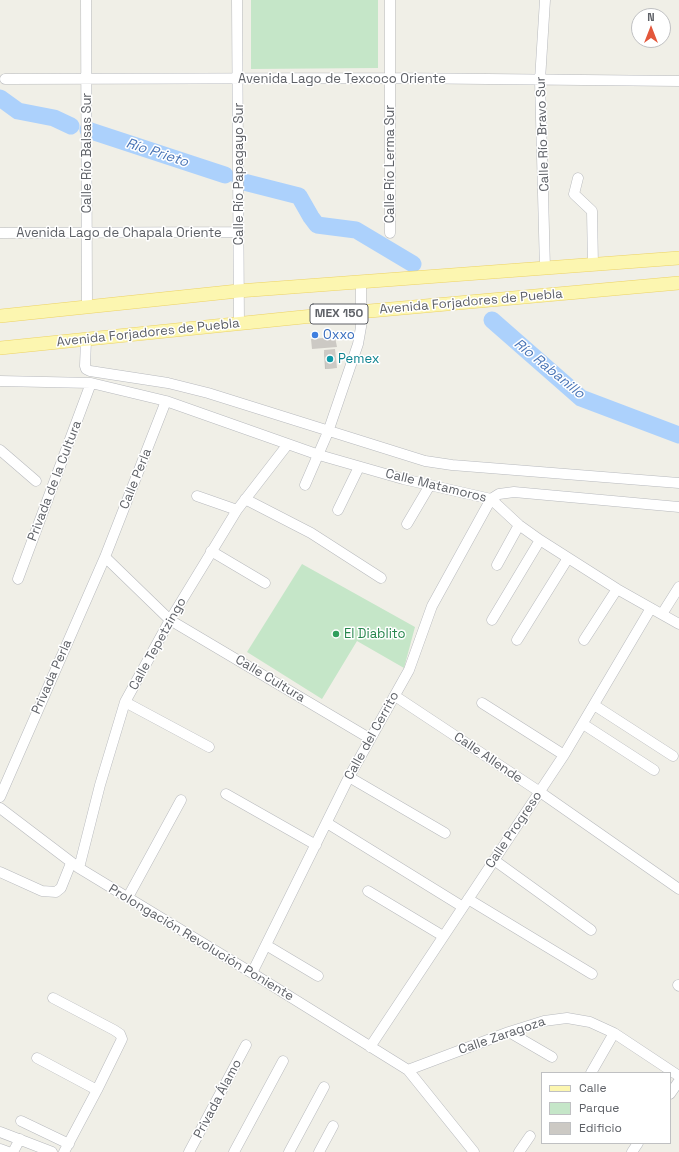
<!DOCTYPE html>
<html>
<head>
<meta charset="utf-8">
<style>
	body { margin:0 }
	#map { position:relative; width:679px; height:1152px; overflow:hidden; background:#f0efe7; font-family:"Space Grotesk",sans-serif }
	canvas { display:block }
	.legend { position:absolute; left:541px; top:1072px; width:130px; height:72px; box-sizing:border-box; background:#fff; border:1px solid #bfc0c2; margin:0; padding:5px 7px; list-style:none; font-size:12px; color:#5e6167 }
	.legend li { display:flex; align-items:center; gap:8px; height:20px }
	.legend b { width:20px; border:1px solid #bfc0c2 }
	.north { position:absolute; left:631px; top:8px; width:40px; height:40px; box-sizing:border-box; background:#fff; border:1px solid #bfc0c2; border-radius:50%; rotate:0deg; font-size:11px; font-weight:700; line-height:16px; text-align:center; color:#5e6167 }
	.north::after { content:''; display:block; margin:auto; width:14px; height:18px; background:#e3573b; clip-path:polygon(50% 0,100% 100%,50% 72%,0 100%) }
</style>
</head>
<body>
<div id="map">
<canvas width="679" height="1152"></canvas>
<ul class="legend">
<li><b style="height:5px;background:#fcf6b0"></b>Calle</li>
<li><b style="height:11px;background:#c5e6c8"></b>Parque</li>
<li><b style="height:11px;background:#ccc9c4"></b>Edificio</li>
</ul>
<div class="north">N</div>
</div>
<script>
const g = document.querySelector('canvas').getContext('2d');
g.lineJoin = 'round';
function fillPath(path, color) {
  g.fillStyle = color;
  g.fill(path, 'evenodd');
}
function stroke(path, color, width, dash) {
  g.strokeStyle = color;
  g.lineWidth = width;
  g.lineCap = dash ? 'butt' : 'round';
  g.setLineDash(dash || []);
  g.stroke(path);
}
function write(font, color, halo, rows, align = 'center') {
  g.font = font + ' "Space Grotesk",sans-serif';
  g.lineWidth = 3;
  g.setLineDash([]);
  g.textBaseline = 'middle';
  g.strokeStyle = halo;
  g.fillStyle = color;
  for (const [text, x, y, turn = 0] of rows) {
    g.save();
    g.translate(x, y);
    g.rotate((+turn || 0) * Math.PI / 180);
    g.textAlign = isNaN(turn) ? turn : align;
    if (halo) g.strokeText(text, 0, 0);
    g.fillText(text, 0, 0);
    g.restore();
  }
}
const green = new Path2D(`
	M251,0H378V68L251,69Z
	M302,564L415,627L404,668L357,641L322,699L247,652Z`);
const shadow = new Path2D(`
	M324,351L336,368H335L325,369Z`);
const river = new Path2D(`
	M0,98L18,111L54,118L71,126
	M88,130L225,175
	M240,181L299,196L311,217L317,225L356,230L413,264
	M492,320L581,398L679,435`);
const building = new Path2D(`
	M335,337L337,347L312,349L311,339Z
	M335,349L337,368L326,369L324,350Z`);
const minor = new Path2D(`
	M86,0L87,307
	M237,0L239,324
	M390,0V233
	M545,0L540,80L545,269
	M5,79L391,78L679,81
	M578,178L574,194L592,211L593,265
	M0,233L239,232
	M86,340L85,366L86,369L90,371L168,383L208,393L425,461L452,465L679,483
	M0,381L91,383L166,401L319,455L403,479L491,499L519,525L540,540L617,589L679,624
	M0,450L36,481
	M305,485L328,432L358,344L361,327V282
	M197,496L237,510
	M245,499L311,533L381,578
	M338,510L359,467
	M407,524L430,485
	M211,551L265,583
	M105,557L170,620L369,738
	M497,565L519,525
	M18,579L91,383
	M662,614L679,587
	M492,620L540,540
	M517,640L568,558
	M584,640L617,589
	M395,696L540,792L679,889
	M125,702L209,747
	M482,703L564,755
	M594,705L673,756
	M583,724L654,770
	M349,777L445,833
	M226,794L316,845
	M0,797L105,557L166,401
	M0,808L79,868L252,973L408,1070L474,1152
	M327,823L463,907
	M494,860L591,930
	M79,868L100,785L125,702L170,620L237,510L288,444
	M0,872L42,891L56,892L61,888L71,863
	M368,891L443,936
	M128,897L181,800
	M468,899L592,974
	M266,945L318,976
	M252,973L349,777L409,670L432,606L491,499L499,494L514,492L679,507
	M678,985L679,986
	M53,998L114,1030L120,1034L122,1039L97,1090L64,1152
	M509,1032L552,1057
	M370,1047L564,755L651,608
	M37,1058L97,1090
	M408,1070L509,1032L544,1021L567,1018L590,1022L614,1033L679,1076
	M591,1073L614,1033
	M670,1094L679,1081
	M21,1121L69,1144
	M0,1132L52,1152
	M0,1149L8,1152
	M13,1152L20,1139
	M189,1152L246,1045
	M234,1152L283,1061
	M289,1152L324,1087
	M319,1152L333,1126
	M519,1152L530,1136
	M632,1152L638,1143`);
const major = new Path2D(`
	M0,316L238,291L679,258
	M0,348L303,317L679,283`);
const markers = [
	[315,335,4,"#3f7fe0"],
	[330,359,4,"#0f9aa8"],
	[336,634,4,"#2e9e5b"]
];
const shields = [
	[339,314,58]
];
const shieldNames = [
	["MEX 150",339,314]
];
const streetNames = [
	["Avenida Lago de Texcoco Oriente",342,79],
	["Calle Río Bravo Sur",543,134,-92],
	["Calle Río Balsas Sur",87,153,-90],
	["Calle Río Lerma Sur",390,164,-90],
	["Calle Río Papagayo Sur",239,174,-90],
	["Avenida Lago de Chapala Oriente",119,233],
	["Avenida Forjadores de Puebla",471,302,-5],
	["Avenida Forjadores de Puebla",148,333,-6],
	["Calle Perla",136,479,-68],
	["Privada de la Cultura",55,481,-69],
	["Calle Matamoros",436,486,14],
	["Calle Tepetzingo",158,644,-61],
	["Privada Perla",52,677,-66],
	["Calle Cultura",270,679,31],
	["Calle del Cerrito",372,736,-61],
	["Calle Allende",488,758,34],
	["Calle Progreso",514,830,-56],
	["Prolongación Revolución Poniente",201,943,31],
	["Calle Zaragoza",502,1036,-19],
	["Privada Álamo",218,1099,-62]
];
const shopNames = [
	["Oxxo",323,335]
];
const cultureNames = [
	["Pemex",338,359]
];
const leisureNames = [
	["El Diablito",344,634]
];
const waterNames = [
	["Río Prieto",157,153,18],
	["Río Rabanillo",549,369,39]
];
fillPath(green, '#c5e6c8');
fillPath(shadow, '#0003');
stroke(river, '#acd1fc', 17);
fillPath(building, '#ccc9c4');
stroke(minor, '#b7b9bd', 11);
stroke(major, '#ecd264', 14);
stroke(minor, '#fff', 10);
stroke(major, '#fcf6b0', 13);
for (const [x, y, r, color] of markers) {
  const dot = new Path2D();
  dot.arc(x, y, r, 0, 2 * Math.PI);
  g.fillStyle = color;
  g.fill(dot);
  stroke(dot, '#fff', 1.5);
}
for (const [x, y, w] of shields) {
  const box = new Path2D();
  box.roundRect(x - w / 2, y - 10, w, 20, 3);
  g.fillStyle = '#fff';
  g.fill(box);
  stroke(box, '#5e6167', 1);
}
write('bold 12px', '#5e6167', null, shieldNames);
write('13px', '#5e6167', '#fff', streetNames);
write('13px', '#366cbe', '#fff', shopNames, 'left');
write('13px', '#0d838f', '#fff', cultureNames, 'left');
write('13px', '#27864d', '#fff', leisureNames, 'left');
write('italic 14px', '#4b76b7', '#fff', waterNames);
</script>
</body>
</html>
